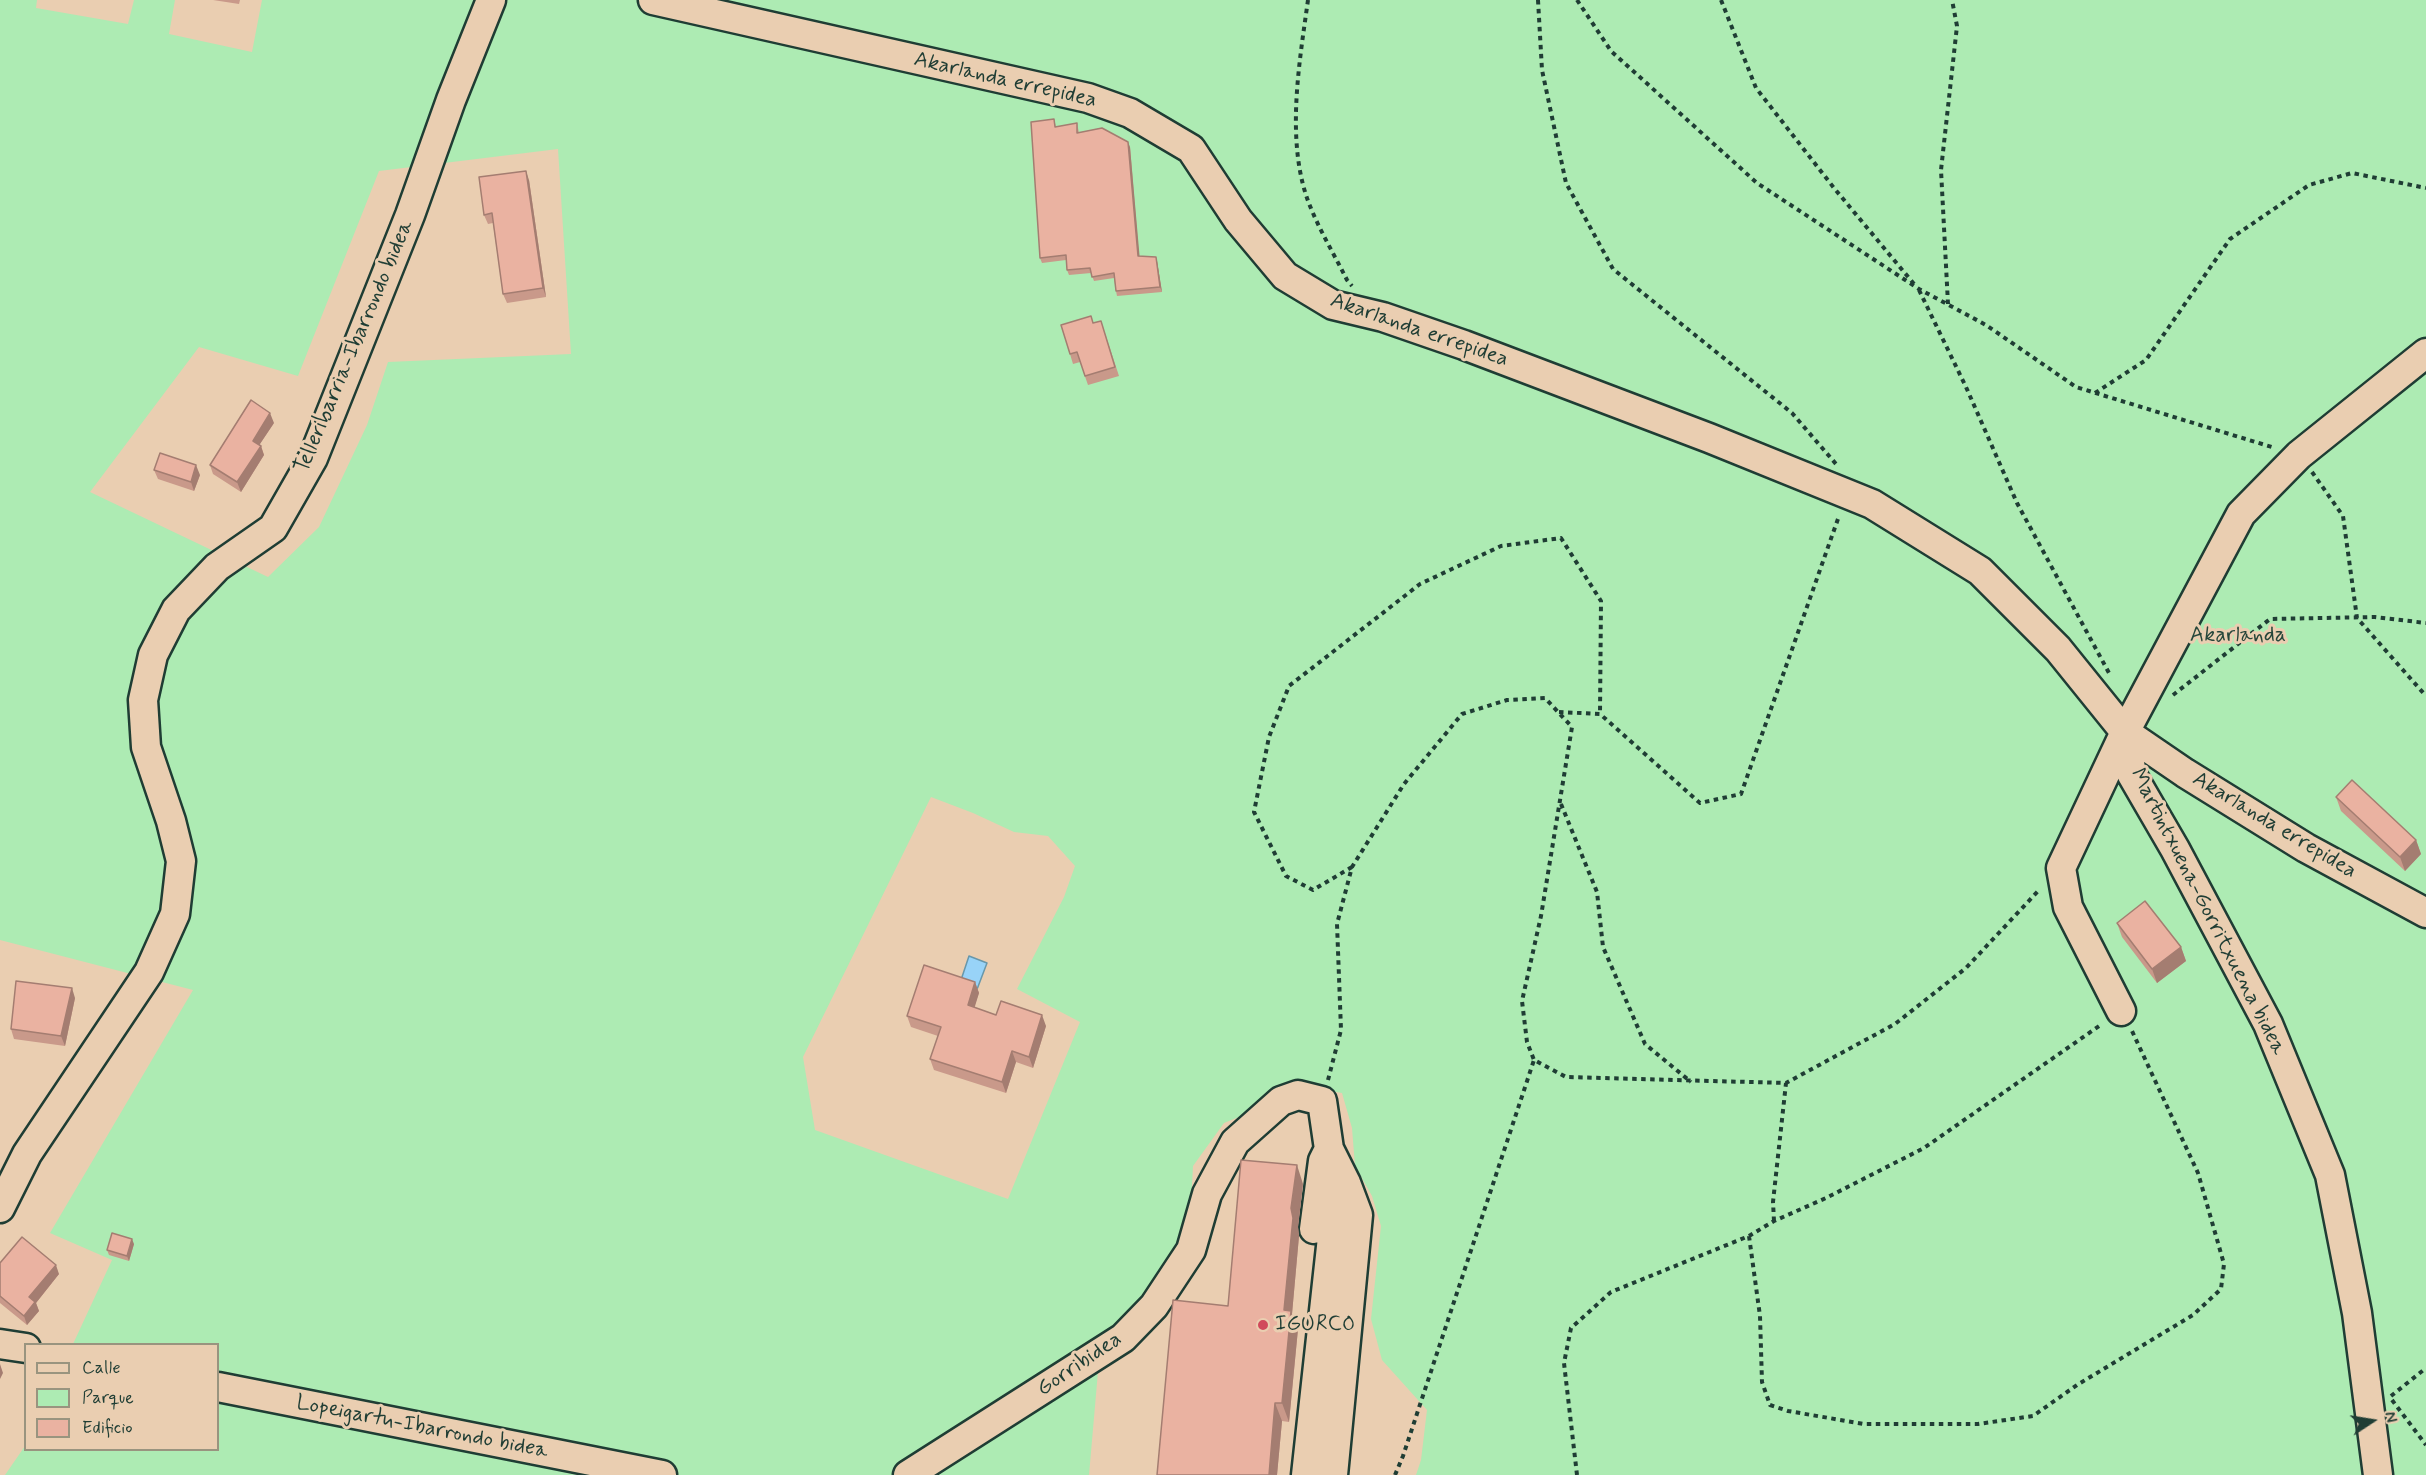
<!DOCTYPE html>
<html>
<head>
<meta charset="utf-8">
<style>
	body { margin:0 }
	#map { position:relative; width:2426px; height:1475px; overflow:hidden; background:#eaceb1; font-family:Mynerve,sans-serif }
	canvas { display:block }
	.legend { position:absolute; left:24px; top:1343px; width:195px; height:108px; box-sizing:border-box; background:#eaceb1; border:2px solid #99947f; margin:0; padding:8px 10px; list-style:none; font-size:18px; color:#1f3d34 }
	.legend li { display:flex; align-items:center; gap:12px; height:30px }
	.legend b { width:30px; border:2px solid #99947f }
	.north { position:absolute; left:2342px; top:1391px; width:60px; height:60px; -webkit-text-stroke:4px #eaceb1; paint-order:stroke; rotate:78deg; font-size:16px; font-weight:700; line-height:24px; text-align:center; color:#1f3d34 }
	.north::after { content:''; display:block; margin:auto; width:21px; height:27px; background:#1f3d34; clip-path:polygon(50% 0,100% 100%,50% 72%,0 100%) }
</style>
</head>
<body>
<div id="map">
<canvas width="2426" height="1475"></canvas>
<ul class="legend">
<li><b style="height:8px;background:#eaceb1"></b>Calle</li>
<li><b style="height:16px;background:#adebb3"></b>Parque</li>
<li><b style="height:16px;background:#eab2a1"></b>Edificio</li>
</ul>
<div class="north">N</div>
</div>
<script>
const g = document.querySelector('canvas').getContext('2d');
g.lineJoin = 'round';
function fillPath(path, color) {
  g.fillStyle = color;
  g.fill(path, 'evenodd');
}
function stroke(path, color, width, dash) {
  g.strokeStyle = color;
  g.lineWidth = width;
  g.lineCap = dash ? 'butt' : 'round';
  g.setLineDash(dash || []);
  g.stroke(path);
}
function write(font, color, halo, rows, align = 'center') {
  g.font = font + ' Mynerve,sans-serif';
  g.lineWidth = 6;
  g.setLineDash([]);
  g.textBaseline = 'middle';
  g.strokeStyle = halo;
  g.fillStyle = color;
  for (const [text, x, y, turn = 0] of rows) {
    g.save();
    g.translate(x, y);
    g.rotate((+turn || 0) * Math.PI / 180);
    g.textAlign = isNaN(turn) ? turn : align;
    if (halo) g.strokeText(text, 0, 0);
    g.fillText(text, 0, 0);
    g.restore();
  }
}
const green = new Path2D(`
	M0,0H37L36,8L128,24L134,0H175L169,34L252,52L262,0H2426V1475H1416L1421,1460L1427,1410L1382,1360L1371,1319L1381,1226L1372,1196L1355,1166L1352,1128L1342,1093L1311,1088L1224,1123L1193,1166L1190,1224L1153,1291L1101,1337L1089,1475H5L25,1446L26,1450H218V1344H73L112,1260L50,1233L193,990L0,940ZM558,149L571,354L388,362L367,425L319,527L268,577L90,492L199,347L298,376L379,171ZM931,797L973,813L1014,832L1048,836L1075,866L1064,897L1017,989L1080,1022L1008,1199L815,1130L803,1057Z`);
const water = new Path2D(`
	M969,956L987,963L976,992L959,986Z`);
const path = new Path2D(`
	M1308,0C1299,65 1285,144 1310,206C1320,231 1335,256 1347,280L1352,286
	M1538,0L1542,70L1566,183L1613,269L1792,413L1836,464
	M1577,0L1611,51L1757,183L1919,289L1986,325L2076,387L2275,448
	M1721,0L1756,88L1834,188L1914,284
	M1919,290L1966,387L2017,503L2109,673
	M1948,304L1941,170L1957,26L1952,0
	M2095,393L2146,360L2230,239L2309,185L2352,173L2426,188
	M2312,472L2343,516L2357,618L2426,696
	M2173,695L2270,619L2375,617L2426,623
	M1559,712L1600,714L1700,803L1741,794L1839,516
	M1561,804L1597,892L1603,947L1645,1044L1691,1082
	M1352,867L1313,890L1286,876L1254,812L1269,737L1289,686L1420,584L1501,546L1561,538L1601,601L1600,714
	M1328,1080L1341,1030L1337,924L1352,867L1404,784L1462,714L1507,700L1545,698L1572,727L1541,916L1522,1001L1527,1042L1534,1060L1566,1077L1786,1083L1895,1024L1966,968L2040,889
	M1774,1221L1773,1202L1786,1083
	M1749,1236L1760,1316L1762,1382L1770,1405L1788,1411L1864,1424H1978L2033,1416L2077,1385L2193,1315L2221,1289L2224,1264L2198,1173L2132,1031
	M2391,1396L2426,1368
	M2392,1400L2426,1445
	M1395,1475L1403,1456L1534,1060
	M1577,1475L1564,1363L1571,1328L1611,1292L1749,1236L1774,1221L1826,1198L1924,1148L2102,1024`);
const minor = new Path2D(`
	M653,0L1088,98L1130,113L1191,149L1238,220L1285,276L1333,305L1383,317L1464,345L1709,438L1872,504L1980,571L2058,649L2125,732
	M2426,353L2299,455L2241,514L2125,732L2185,773L2306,848L2426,913
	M2125,732L2132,775L2175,849L2268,1024L2330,1175L2357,1313L2378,1475
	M2121,1011L2068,907L2061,868L2125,732
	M0,1208L27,1154L149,972L175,914L181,861L171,821L146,747L143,700L153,655L176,610L217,567L273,528L313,458L410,215L451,100L491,0
	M1314,1229L1323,1161L1329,1149
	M0,1344L26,1348
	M218,1387L662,1475
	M908,1475L1123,1338L1154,1306L1191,1250L1207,1194L1235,1142L1281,1101L1298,1095L1322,1101L1329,1149L1346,1183L1358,1215L1333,1475
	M1306,1475L1336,1201L1346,1183`);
const wall = new Path2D(`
	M213,0H240L239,4Z
	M1054,119L1056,127L1077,123L1079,133L1130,147L1139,256L1157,261L1162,292L1117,296L1116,291L1114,278L1094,281L1091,273L1069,275L1067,270L1066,260L1042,263L1040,258Z
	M529,180L546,297L507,303L503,294L493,223L488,224L484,215Z
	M1101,321L1119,376L1088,385L1080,362L1073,364L1070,354L1094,323Z
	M274,423L259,445L261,446L264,455L241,492L213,474L210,465Z
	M154,470L200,475L194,491L158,479Z
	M2336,797L2416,840L2421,854L2405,871L2341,811Z
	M2117,923L2181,947L2186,961L2157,983L2122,937Z
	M975,982L979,993L974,1007L996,1015L1046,1026L1033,1068L1016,1062L1006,1093L934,1070L930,1059L938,1036L911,1027L907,1016Z
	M75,998L65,1046L14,1039L11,1029Z
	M1303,1184L1298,1227L1299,1236L1292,1314L1298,1329L1289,1422L1282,1421L1277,1475H1157Z
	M134,1244L129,1261L109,1255L107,1250Z
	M0,1263L59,1274L36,1303L39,1311L27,1325L0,1303Z`);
const shadedWall = new Path2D(`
	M1128,142L1130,147L1140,261L1138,256Z
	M526,171L529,180L546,297L543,288Z
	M1156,257L1157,261L1162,292L1160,287Z
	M270,413L274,423L256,450L253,441Z
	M261,446L264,455L241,492L237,482Z
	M196,465L200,475L194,491L191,482Z
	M2416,840L2421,854L2405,871L2400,857Z
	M2181,947L2186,961L2157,983L2152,969Z
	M975,982L979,993L972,1016L968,1005Z
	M72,988L75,998L65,1046L61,1036Z
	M1042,1015L1046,1026L1033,1068L1029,1057Z
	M1012,1051L1016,1062L1006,1093L1002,1082Z
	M1297,1165L1303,1184L1298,1227L1299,1236L1292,1314L1298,1329L1289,1422L1282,1403L1284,1310L1291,1208Z
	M132,1239L134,1244L129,1261L127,1256Z
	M56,1265L59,1274L36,1303L39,1311L27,1325L24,1316L29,1297Z
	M0,1364L3,1373L0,1379Z
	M1275,1403L1282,1421L1277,1475H1269Z`);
const building = new Path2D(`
	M1054,119L1055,127L1077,123V133L1102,128L1128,142L1138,256L1156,257L1160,287L1116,291L1114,273L1092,277L1090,268L1067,270L1066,255L1040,258L1031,122Z
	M526,171L543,288L503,294L492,213L484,215L479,177Z
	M1091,316L1093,323L1101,321L1115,367L1085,376L1077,352L1070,354L1061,325Z
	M251,400L270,413L253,441L261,446L237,482L210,465Z
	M160,453L196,465L191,482L154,470Z
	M2352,780L2416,840L2400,857L2336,797Z
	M2145,901L2181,947L2152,969L2117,923Z
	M924,965L975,982L968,1005L996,1015L1001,1001L1042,1015L1029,1057L1012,1051L1002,1082L930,1059L941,1027L907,1016Z
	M16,981L72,988L61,1036L11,1029Z
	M1241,1160L1297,1165L1291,1208L1293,1218L1284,1310L1291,1311L1282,1403H1275L1269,1475H1157L1173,1300L1228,1306Z
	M112,1233L132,1239L127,1256L107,1250Z
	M22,1237L56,1265L29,1297L35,1302L24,1316L0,1296V1263Z`);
const markers = [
	[1263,1325,6,"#d1495b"]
];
const streetNames = [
	["Akarlanda errepidea",1005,81,13],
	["Akarlanda errepidea",1419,331,19],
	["Telleribarria-Ibarrondo bidea",355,347,-67],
	["Akarlanda errepidea",2274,826,31],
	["Martintxuena-Gorritxuena bidea",2207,912,63],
	["Gorribidea",1080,1365,-34],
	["Lopeigartu-Ibarrondo bidea",422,1428,11]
];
const parkNames = [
	["Akarlanda",2238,636]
];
const poiNames = [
	["IGURCO",1275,1325]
];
fillPath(green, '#adebb3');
fillPath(water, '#98d3f8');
stroke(water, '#6897aa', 1.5);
stroke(minor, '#1f3d34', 33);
stroke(path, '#1f3d34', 4, [4.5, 4.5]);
stroke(minor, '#eaceb1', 28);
fillPath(wall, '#c9998a');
fillPath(shadedWall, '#a47d71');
fillPath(building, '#eab2a1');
stroke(building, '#a47d71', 1.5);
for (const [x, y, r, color] of markers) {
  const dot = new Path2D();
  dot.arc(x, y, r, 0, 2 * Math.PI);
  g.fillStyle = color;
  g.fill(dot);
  stroke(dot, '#eaceb1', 2);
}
write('22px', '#1f3d34', '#eaceb1', streetNames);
write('22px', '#26463a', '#eaceb1', parkNames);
write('22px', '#1f3d34', '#eaceb1', poiNames, 'left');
</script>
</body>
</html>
